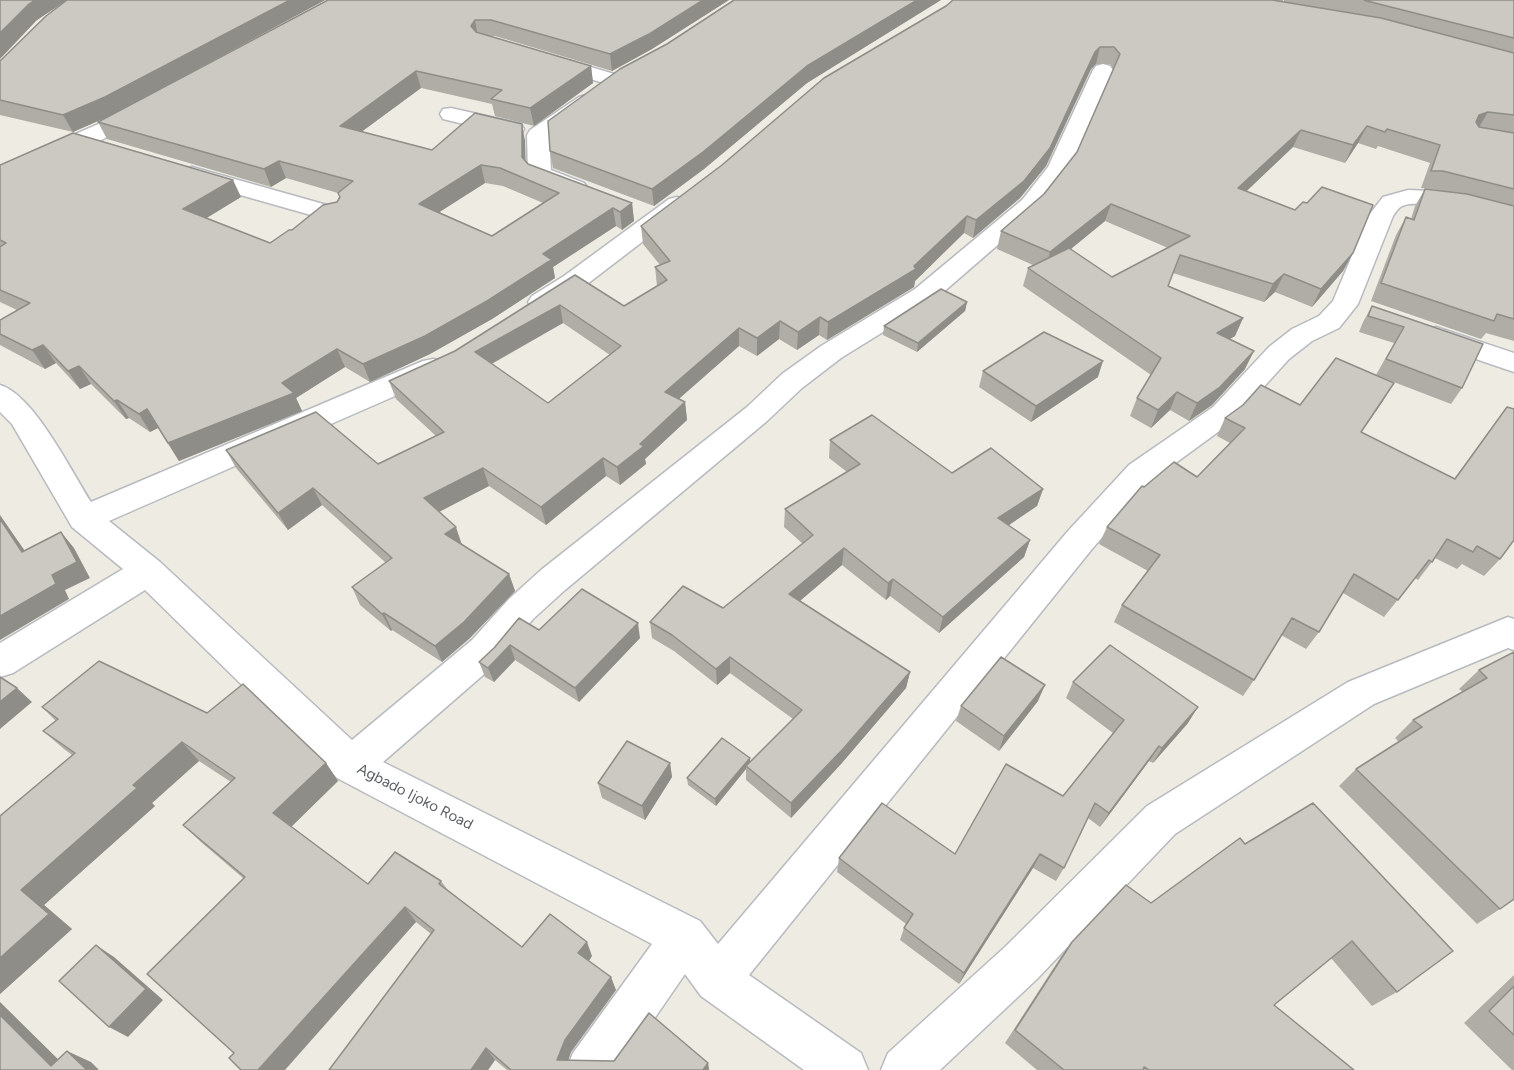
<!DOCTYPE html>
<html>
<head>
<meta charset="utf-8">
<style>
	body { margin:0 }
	canvas { display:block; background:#eeece2 }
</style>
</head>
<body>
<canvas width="1514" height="1070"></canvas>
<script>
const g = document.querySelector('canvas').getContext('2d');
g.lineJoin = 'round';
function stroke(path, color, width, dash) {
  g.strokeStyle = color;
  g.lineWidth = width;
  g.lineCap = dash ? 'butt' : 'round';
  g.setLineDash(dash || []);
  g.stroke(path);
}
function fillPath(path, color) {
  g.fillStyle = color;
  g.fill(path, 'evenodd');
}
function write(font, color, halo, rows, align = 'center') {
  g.font = font + ' Figtree,sans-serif';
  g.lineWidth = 6;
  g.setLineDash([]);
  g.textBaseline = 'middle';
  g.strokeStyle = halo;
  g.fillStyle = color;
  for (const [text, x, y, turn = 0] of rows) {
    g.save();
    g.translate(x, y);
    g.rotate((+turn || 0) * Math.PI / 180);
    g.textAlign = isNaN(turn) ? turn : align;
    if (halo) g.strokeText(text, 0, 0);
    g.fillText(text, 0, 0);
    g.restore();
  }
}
const minor = new Path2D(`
	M550,55L621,76L624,80L621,84L614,86L543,65L540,61L543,57Z
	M1103,64L1110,66L1113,70L1070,169L1038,210L933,301L841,358L802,388L767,421L565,590L533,619L498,662L383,762L700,921L718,944L1068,531L1129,465L1213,407L1269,347L1292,329L1319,316L1333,301L1369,215L1383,197L1408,190L1432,191L1514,211V225C1490,219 1424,197 1402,206C1398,208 1396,212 1393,216L1358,304L1339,328L1312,341L1289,359L1233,421L1151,481L1092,549L749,975L861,1053L868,1070H804L701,996L685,974L619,1070H566L573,1053L652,944L337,778L145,590L13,673L0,677V643L123,569L72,527L12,424L0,412V385C34,395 71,471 91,502L423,361L433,359L443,361L447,368L443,375L109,521L160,562L352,740L472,640L509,599L541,570L747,407L782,374L821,346L915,289L1022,200L1048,167L1093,70L1096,66Z
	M586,95L593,97L597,101L593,105L549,137L551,170L584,183L588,188L584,193L576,195L568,193L532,179L528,174L527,135L530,130L579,97Z
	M142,105L150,106L153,111L150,116L89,146L0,182V167Z
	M451,108L521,124L524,129L521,134L513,136L443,119L440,114L443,109Z
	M192,167L341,209L344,214L341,219L332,221L184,179L180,174L184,169Z
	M677,197L685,199L689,204L685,209L582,288L550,308L541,310L532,308L528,302L532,296L564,276L669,199Z
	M1436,327L1514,353V372L1426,342L1422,336L1426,330Z
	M1508,617L1514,619V650L1508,648L1374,704L1175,834L1037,979L940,1070H881L888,1053L1005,947L1147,806L1348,682Z`);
const wall = new Path2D(`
	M0,0H325L169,84L328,0H729L652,49L612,71L495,36H490L591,66L593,83L534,126L495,116L492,104L421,88L361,132L432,150L525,141V160L528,164L632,203L634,221L622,230L616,226L553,267L555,278L492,319L430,354L370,382L345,367L296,398L302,411L179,461L158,428L150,432L129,418L126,419L91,384L80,389L56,363L45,369L0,345V320L17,310L0,302V165L241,197L206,218L270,243L337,202L340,197L338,193L286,178L271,187L107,139L98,122L109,116L73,132L0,115V61L65,1L37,20ZM485,183L503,186L543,203L492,236L439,212Z
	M734,0H941L807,83L704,169L654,206L553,168L550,151L667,44Z
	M953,0H1283V2L1284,0H1514V341L1486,333L1481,339L1371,301L1396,235L1406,217L1411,219L1415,206L1425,189L1440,191L1433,189L1421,188L1430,163L1378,146L1376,149L1358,143L1345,163L1293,147L1246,191L1353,253L1343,271L1312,307L1275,292L1264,302L1173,273L1168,286L1243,318L1235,336L1230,339L1245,369L1212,405L1189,421L1170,410L1151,428L1130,416L1137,398L1151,375L1023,286L1028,268L1033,265L997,249L1001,231L1044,194L1077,152L1113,69L1110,64H1096L1091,69L1046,166L1020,198L973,238L964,233L915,281L914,287L827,340L819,335L797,350L779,339L757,356L739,346L679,399L685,402L687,420L645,459L646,464L620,485L606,476L546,525L489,486L439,512L462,545L509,574L515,591L470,638L442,662L392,630L391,631L360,605L352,587L386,563L322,505L288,530L236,468L226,450L378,464L436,436L396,399L389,381L455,351L575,275L624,306L657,286L655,267L660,265L643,244L641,226L946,6ZM1105,221L1168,248L1112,277L1071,249ZM563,323L610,355L548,403L492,364Z
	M967,302L965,311L917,352L883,335L884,326Z
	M1372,306L1483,344L1462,388L1451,404L1378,376L1383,401L1361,432L1454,479L1507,407L1500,559L1484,576L1462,564L1457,569L1435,558L1418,580L1415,578L1384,617L1343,593L1319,632L1306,649L1281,635L1254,680L1243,696L1114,622L1122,605L1148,571L1099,544L1107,527L1144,487L1197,477L1230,443L1217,436L1225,418L1300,405L1376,375L1394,343L1359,332L1363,322Z
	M983,371L1098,377L1031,422L979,387Z
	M830,440L952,473L1043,489L1037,506L1008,525L1030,540L1024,557L939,633L890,596L886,600L842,565L800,601L910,672L906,688L841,764L791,818L746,780V769L716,806L688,785L687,778L750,758V762L793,719L730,673L717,685L674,651L652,638L650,622L723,608L803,544L784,527L785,509L847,472L829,458Z
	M539,630L640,638L579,702L515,660L494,682L485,677L479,662Z
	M1514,652L1500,909L1477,924L1339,786L1356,769L1399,742L1395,738L1413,720L1463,692L1459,689L1479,670Z
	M1073,682L1188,723L1153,763L1149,761L1100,827L1088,818L1064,868L1056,881L1033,868L959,984L900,940L904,928L906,924L837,872L839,858L955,854L1063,796L1113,733L1066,698Z
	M1038,701L999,751L956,721L961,706Z
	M42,707L207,713L326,763L338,781L291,827L368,884L441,881L447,889L522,947L592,956L589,961L616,990L571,1052L568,1060L708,1063L709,1070H507L495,1060L488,1070L431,934L416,922L234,1053L243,878L201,842L183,825L231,782L199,761L152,803L155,806L44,905L72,929L0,994V816L72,755L64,749L43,731L56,721Z
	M670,763L672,777L645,820L602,798L598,783Z
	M1313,803L1397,992L1372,1006L1331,958L1274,1005L1354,1070H1037L1005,1043L1060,958L1072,942L1151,903Z
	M1514,975V1070H1512L1464,1023Z`);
const shadedWall = new Path2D(`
	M35,0H67L37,20L0,59V33L29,4Z
	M290,0H325L114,114L73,132L63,115Z
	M703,0H729L652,49L612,71L610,54Z
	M917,0H941L807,83L704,169L654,206L652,189L807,66Z
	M475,20L478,37L471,26Z
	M1100,47L1096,64L1091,69L1046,166L1020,198L973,238L976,220L1095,52Z
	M591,66L593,83L534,126L530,108Z
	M416,71L421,88L345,144L340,126Z
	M1488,112L1478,129L1469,132L1479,115Z
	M522,124L525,141L526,174L522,157Z
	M1367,126L1358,143L1345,163L1353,145Z
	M1301,130L1293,147L1231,206L1238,188Z
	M279,161L286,178L271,187L264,169Z
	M481,165L485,183L424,222L419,204Z
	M233,180L241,197L192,227L183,209Z
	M632,203L634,221L622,230L620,212Z
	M1111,204L1105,221L1045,270L1050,252Z
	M613,208L616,226L553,267L555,278L492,319L430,354L370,382L363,364L543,254Z
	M967,216L964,233L915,281L914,287L827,340L828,322L914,266Z
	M1353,253L1343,271L1312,307L1321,289Z
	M1284,274L1275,292L1264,302L1273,284Z
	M967,302L965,311L917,352L918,343Z
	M560,305L563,323L480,370L475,352Z
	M820,317L819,335L797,350L798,332Z
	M1243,318L1235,336L1209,351L1217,333Z
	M780,321L779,339L757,356V338Z
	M739,328V346L666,410L665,392Z
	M43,345L56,363L45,369L32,350Z
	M337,349L345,367L296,398L302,411L179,461L168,443L282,383Z
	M1254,351L1245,369L1212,405L1189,421L1197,403Z
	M1103,361L1098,377L1031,422L1036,406Z
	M79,366L91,384L80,389L68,371Z
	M1394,383L1383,401L1349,450L1361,432Z
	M1177,392L1170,410L1151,428L1158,410Z
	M117,400L129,418L126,419L114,401Z
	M685,402L687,420L645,459L646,464L620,485L617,467L640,444Z
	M147,409L158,428L150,432L139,414Z
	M603,458L606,476L546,525L541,507Z
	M483,468L489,486L431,516L424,498Z
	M313,488L322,505L288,530L278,513Z
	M1043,489L1037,506L993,536L998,518Z
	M0,515L36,567L22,552L0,519Z
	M456,527L462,545L445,534Z
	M61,532L74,548L90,578L65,590L69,599L0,640V616L52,575Z
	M1030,540L1024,557L939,633L943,617Z
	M844,548L842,565L788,611L789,594Z
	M509,574L515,591L470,638L442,662L435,646Z
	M893,579L890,596L886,600L888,583Z
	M384,613L392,630L391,631L382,614Z
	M638,623L640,638L579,702L575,688Z
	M510,645L515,660L494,682L488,668Z
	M730,657V673L717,685L716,669Z
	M910,672L906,688L841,764L791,818V803Z
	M1045,685L1038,701L999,751L1004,736Z
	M17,688L32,702L0,729V702Z
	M1198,707L1188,723L1153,763L1162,748Z
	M182,742L199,761L152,803L155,806L44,905L72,929L0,994V958L21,890L133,785Z
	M1159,746L1149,761L1100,827L1109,813Z
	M750,758V765L746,766V769L716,806L715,799Z
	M326,763L338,781L288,830L273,813Z
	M670,763L672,777L645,820L642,806Z
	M1040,854L1033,868L959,984L964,973Z
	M405,907L416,922L285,1070H258Z
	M587,942L592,956L584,967L578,953Z
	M96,945L114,957L163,1000L128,1037L109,1027Z
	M611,977L616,990L571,1052L565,1070L557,1060L565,1040Z
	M0,1002L69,1070L51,1066L0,1015Z
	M486,1048L495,1060L488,1070H471Z
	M67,1051L91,1062L99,1070H87Z
	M708,1063L709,1070H703Z`);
const building = new Path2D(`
	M0,0H35L29,4L0,33Z
	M67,0H290L105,97L63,115L0,100V61L46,16Z
	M328,0H703L651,33L610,54L491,20H475L471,26L476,32L591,66L530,108L491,99L502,90L416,71L340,126L432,150L475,113L522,124V157L528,164L632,203L620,212L613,208L543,254L552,260L548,262L487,301L425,336L363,364L337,349L282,383L294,393L168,443L147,409L139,414L117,400L114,401L79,366L68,371L43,345L32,350L0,334V320L30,303L0,290V247L6,243L0,240V165L73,133L233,180L183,209L270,243L289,230H292L323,205L337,202L340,197L338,193L353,181L279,161L264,169L98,122ZM481,165L500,168L559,193L492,236L419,204Z
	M734,0H917L807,66L703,152L652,189L550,151L548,121L620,69L667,44Z
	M953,0H1272L1381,18L1514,53V115L1488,112L1479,115L1476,122L1479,127L1514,133V189L1443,171H1431L1440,145L1387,129L1385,132L1367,126L1353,145L1301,130L1238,188L1295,210L1303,202L1307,203L1322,187L1373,205L1353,253L1321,289L1284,274L1273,284L1180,255L1168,286L1243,318L1217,333L1254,351L1220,387L1197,403L1177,392L1158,410L1137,398L1161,358L1028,268L1069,248L1112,277L1190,236L1111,204L1050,252L1001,231L1044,194L1077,152L1120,54L1114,47H1100L1095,52L1050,148L1024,181L976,220L967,216L914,266L916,269L828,322L820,317L798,332L780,321L757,338L739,328L665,392L685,402L640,444L644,446L617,467L603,458L541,507L483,468L424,498L456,527L445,534L509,574L464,622L435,646L384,613L382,614L352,587L392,558L313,488L278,513L226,450L316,412L378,464L444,432L389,381L455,351L575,275L624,306L667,280L655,267L670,261L641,226L722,165L824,78L946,6ZM560,305L621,346L548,403L475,352Z
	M1364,0H1514V38L1367,1Z
	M1425,189L1467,194L1514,206V319L1497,314L1494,321L1381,283L1406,217L1414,220Z
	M941,289L967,302L918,343L884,326Z
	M1372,306L1483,344L1462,388L1386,359L1404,327L1368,316Z
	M1044,332L1103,361L1036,406L983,371Z
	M1336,358L1394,383L1361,432L1455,479L1507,407L1514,409V540L1500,559L1477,546L1473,552L1447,539L1432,562L1429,560L1398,600L1354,574L1319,632L1292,618L1254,680L1122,605L1160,555L1107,527L1142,486L1144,487L1174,462L1197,477L1245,428L1225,418L1243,405L1261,385L1300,405Z
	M872,415L952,473L991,448L1043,489L998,518L1030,540L943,617L893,579L888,583L844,548L789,594L910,672L843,749L791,803L746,766L802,710L730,657L716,669L672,635L650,622L683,586L723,608L813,535L785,509L860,464L830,440Z
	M0,519L22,552L61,532L77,562L52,575L56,584L0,616Z
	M582,589L638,623L575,688L510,645L488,668L479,662L494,648L519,618L539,630Z
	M1110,645L1198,707L1162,748L1159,746L1109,813L1095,803L1064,868L1040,854L964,973L904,928L913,914L839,858L882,803L955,854L1006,764L1063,796L1124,720L1073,682Z
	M1514,652V899L1500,909L1356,769L1422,727L1413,720L1487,678L1479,670Z
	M1001,657L1045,685L1004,736L961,706Z
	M99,661L207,713L243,684L326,763L273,813L368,884L395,852L441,881L439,884L522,947L550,914L587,942L578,953L611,977L565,1040L557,1060L614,1061L649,1013L708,1063L703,1070H511L486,1048L471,1070H329L434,930L405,907L258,1070H241L229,1058L234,1053L147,974L245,877L183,825L235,778L182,742L133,785L137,788L21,890L49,914L0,958V816L75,753L43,731L58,719L42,707Z
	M0,677L17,688L0,702Z
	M722,738L750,758L715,799L687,778Z
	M627,741L670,763L642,806L598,783Z
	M1313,803L1453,951L1397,992L1352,941L1274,1005L1354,1070H1149L1144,1067L1143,1070H1064L1015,1030L1072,942L1126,885L1151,903L1240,838L1245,844Z
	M96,945L146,989L109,1027L59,981Z
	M1514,986V1035L1489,1011Z
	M0,1015L51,1066L67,1051L87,1070H0Z`);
const streetNames = [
	["Agbado Ijoko Road",415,797,27]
];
stroke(minor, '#b7babf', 3);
fillPath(minor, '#fff');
fillPath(wall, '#afada6');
fillPath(shadedWall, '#8e8d87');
fillPath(building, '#cbc9c1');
stroke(building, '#8e8d87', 1.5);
write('15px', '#5a5e64', '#fff', streetNames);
</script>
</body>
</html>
